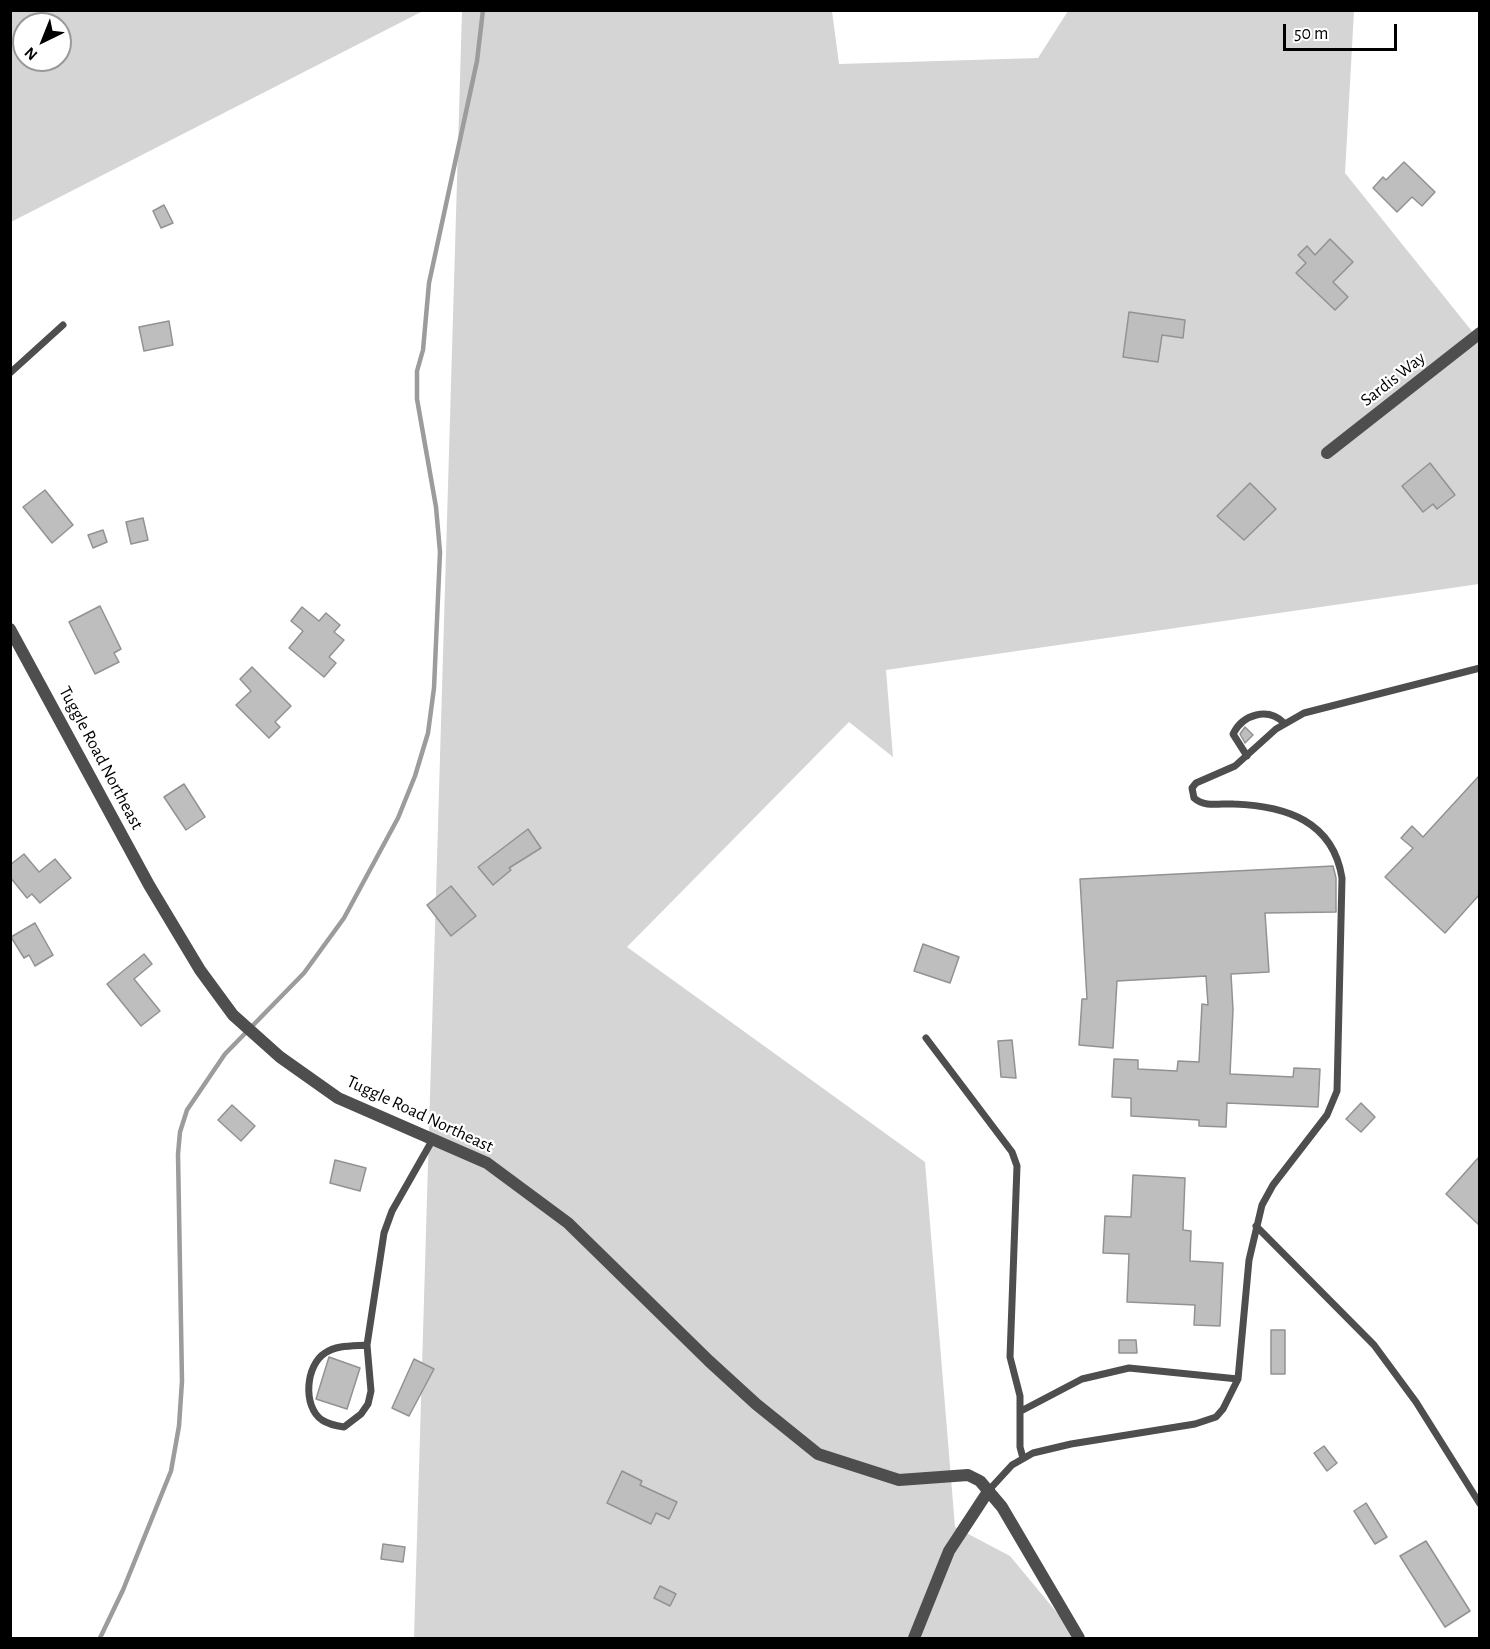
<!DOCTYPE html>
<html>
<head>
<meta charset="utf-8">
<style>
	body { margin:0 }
	#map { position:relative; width:1490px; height:1649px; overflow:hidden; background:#fff; font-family:"Alegreya Sans",sans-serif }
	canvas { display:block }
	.frame { position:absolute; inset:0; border:12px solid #000; pointer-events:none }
	.north { position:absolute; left:12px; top:12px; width:60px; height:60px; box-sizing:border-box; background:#fff; border:2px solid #999; border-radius:50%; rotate:223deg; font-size:16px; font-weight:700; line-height:24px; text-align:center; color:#000 }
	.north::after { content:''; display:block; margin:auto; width:21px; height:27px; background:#000; clip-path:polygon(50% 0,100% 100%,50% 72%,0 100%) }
	.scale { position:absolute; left:1283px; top:24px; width:114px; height:27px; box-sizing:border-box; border:3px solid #000; border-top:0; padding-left:8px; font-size:18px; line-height:21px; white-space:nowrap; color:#000; -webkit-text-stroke:4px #fff; paint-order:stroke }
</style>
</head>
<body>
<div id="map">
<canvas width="1490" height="1649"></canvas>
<div class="frame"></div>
<div class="north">N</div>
<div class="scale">50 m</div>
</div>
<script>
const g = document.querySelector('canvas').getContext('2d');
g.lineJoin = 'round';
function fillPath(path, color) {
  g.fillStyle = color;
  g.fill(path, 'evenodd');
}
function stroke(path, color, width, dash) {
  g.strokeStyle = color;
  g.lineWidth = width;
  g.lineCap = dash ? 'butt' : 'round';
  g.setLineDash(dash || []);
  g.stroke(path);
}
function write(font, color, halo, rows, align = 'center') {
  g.font = font + ' "Alegreya Sans",sans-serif';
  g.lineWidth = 4.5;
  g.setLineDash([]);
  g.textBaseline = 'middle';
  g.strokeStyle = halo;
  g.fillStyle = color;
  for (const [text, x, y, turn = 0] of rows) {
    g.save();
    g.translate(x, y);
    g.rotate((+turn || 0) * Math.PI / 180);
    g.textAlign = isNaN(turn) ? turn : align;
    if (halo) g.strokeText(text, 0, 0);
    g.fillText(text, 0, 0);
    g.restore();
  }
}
const green = new Path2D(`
	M11,10H423V11L11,222ZM24,24H60V60H24Z
	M462,11H832L839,64L1038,58L1068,11H1354L1345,173L1479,340V584L886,670L893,757L849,722L627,947L925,1162L955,1527L1010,1556L1078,1638H414Z`);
const stream = new Path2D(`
	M100,1638L123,1590L171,1471L179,1426L182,1381L178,1154L180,1132L187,1110L225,1054L304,973L344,918L398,818L415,776L428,733L434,688L440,552L436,507L417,399V371L423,350L429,283L477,61L483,10`);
const building = new Path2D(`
	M1404,162L1435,192L1422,206L1412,197L1397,212L1373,188L1383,177L1386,180Z
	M164,205L173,223L161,228L153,211Z
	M1330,239L1353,262L1333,282L1348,297L1335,310L1296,273L1306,263L1298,255L1307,246L1315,255Z
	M1129,312L1185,320L1183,338L1162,335L1158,362L1123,357Z
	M169,321L173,345L144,351L139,327Z
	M1430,463L1455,495L1437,509L1433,504L1423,512L1402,486Z
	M1250,483L1276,509L1244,540L1217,516Z
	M45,490L73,525L52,543L23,507Z
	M143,518L148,540L131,544L126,522Z
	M103,530L107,542L93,548L88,535Z
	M100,606L121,649L114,653L119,662L95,674L69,622Z
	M302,607L319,621L326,613L340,625L334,632L344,640L329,657L336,663L324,677L289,648L303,631L291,621Z
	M252,667L291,706L275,722L280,727L269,738L236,705L251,691L240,679Z
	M1245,727L1253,735L1245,743L1240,734Z
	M1479,776V895L1445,933L1385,877L1413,848L1401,838L1412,826L1423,837Z
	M184,784L205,817L186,830L164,797Z
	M528,829L541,848L509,868L511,870L493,885L478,867Z
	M24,854L39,872L55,859L71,878L40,903L32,894L27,898L10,877V865Z
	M1333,866L1336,878V912L1265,913L1269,972L1231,974L1233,1010L1230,1074L1293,1077L1294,1068L1320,1069L1318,1107L1227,1103L1226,1127L1199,1126V1120L1131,1116V1098L1112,1097L1114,1059L1138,1060V1069L1177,1071L1178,1061L1199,1062L1202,1004L1208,1005L1206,976L1117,981L1113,1048L1079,1045L1082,999H1087L1080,879Z
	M451,886L476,916L451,936L427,905Z
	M35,923L53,955L35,966L29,955L24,958L11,937Z
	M923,944L959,957L950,983L914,971Z
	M144,954L152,964L134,979L160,1011L141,1026L107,984Z
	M1012,1040L1016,1078L1001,1077L998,1041Z
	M1361,1103L1375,1117L1361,1132L1346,1119Z
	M232,1105L255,1126L241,1141L218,1120Z
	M1479,1157V1225L1446,1194Z
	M335,1160L366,1168L360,1191L330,1183Z
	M1133,1175L1185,1178L1183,1230L1191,1231L1190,1261L1223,1263L1220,1326L1194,1325L1195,1305L1127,1302L1129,1254L1103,1253L1105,1216L1131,1217Z
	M1271,1330H1285V1374H1271Z
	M1119,1340H1136L1137,1353H1119Z
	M329,1357L360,1368L347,1409L316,1399Z
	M414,1359L434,1369L409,1416L392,1408Z
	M1324,1446L1337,1463L1327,1471L1314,1453Z
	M622,1471L642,1481L640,1485L677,1502L669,1519L656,1513L651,1524L607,1503Z
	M1366,1503L1387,1537L1375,1544L1354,1511Z
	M1426,1541L1470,1611L1445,1627L1400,1556Z
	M383,1544L405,1547L403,1562L381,1559Z
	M660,1586L676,1594L670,1606L654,1598Z`);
const service = new Path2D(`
	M10,373L63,325
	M1247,756L1233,734C1243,714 1268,707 1284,723
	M926,1038L1012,1152L1017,1166L1010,1357L1020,1396V1447L1023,1458
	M1256,1226L1374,1345L1416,1402L1480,1504
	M367,1345C353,1346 336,1345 325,1353C306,1365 302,1406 322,1420C328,1424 337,1426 344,1427L361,1414L368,1404L371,1391L367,1345L384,1233L392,1211L433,1139
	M1021,1411L1082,1379L1129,1368L1238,1379
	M989,1490L1012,1465L1033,1453L1071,1444L1195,1424L1216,1417L1223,1409L1238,1379L1249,1260L1262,1205L1273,1185L1327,1115L1337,1091L1342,878C1333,821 1286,806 1234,804C1221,803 1205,808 1194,798L1192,788L1196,783L1235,766L1276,729L1304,713L1480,668`);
const minor = new Path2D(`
	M1327,453L1480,333
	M10,629L149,885L200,970L233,1015L280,1057L338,1098L487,1163L568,1223L709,1361L756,1404L818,1454L899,1480L968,1475L980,1481L1002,1507L1079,1638
	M914,1638L949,1551L989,1490`);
const streetNames = [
	["Sardis Way",1393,379,-38],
	["Tuggle Road Northeast",101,758,62],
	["Tuggle Road Northeast",420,1114,25]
];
fillPath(green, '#d5d5d5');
stroke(stream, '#9c9c9c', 4.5);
fillPath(building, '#bebebe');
stroke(building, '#929292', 1.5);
stroke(service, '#4e4e4e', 7);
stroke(minor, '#4e4e4e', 12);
write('18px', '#000', '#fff', streetNames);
</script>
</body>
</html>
